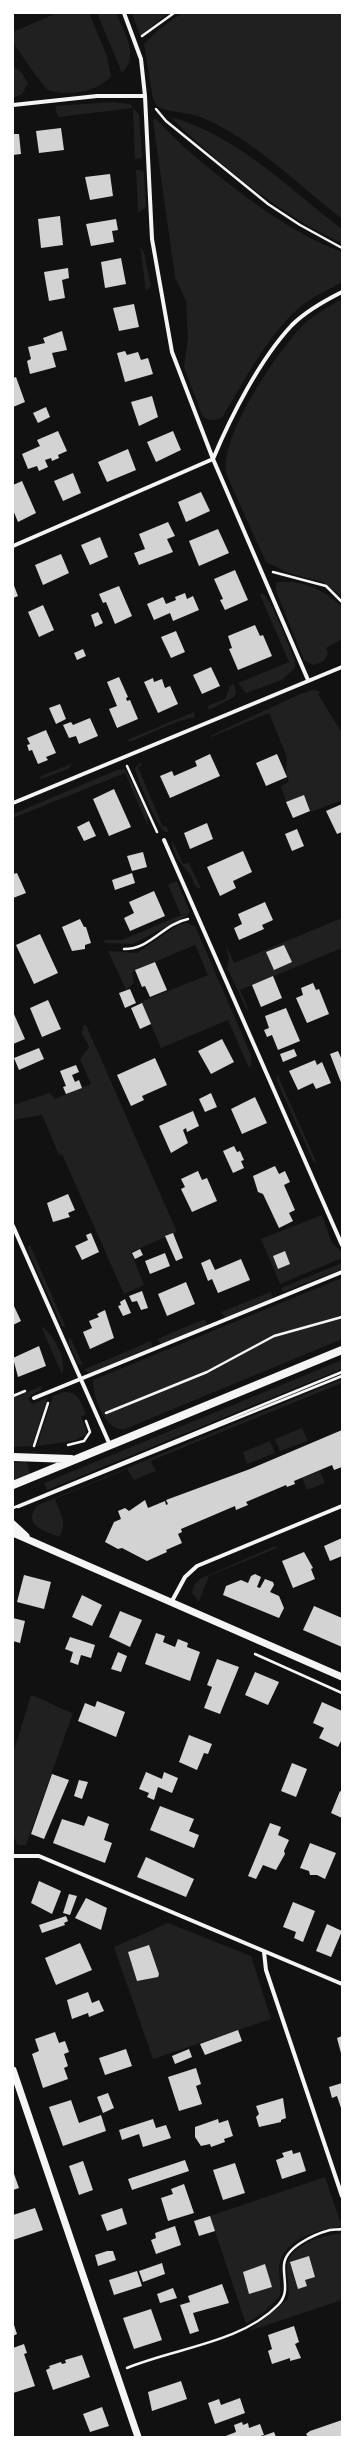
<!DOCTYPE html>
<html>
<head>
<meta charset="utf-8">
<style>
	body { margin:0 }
	#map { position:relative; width:355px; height:2450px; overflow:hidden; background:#111; font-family:"Zilla Slab",serif }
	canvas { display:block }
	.frame { position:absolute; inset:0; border:14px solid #fff; pointer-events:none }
</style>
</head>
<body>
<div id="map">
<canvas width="355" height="2450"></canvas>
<div class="frame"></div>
</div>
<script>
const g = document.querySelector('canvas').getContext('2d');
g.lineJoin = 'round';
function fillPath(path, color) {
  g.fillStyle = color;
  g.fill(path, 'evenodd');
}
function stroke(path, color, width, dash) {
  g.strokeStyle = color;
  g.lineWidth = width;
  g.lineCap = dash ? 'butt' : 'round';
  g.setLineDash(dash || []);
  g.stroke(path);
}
const green = new Path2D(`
	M57,13H89L107,56L111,76C99,92 67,97 48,90C44,88 14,45 13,41C12,38 13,35 13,32Z
	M97,13H116C124,32 140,56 122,73Z
	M132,13H168L140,36Z
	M182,13H342V219C299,185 254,140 203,118C189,112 172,113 158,107L153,99L144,44L158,30Z
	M13,66L21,72L28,83L22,94L13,98Z
	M112,102L130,104L139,115L142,158L135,159L133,108L58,117L55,106Z
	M170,117C237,135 288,188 342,229V243C277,213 222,166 170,117Z
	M155,118C167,130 179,143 192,154C234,189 291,234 342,252V282C328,290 312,297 300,307C266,337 245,380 222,418C214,421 207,421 202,415L184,367L188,338L186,301L175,277L153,121Z
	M136,170H141L144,172L146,207L138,213Z
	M140,246L144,253L151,286L146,291Z
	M342,299V597L323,582L289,573L266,562L227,476C216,440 280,347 306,322C317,313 330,306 342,299Z
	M279,582C304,580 325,590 342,607V639L326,648L328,654L324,661L313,665L304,660L276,591V583Z
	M262,593C272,598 289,648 295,660V668L282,680L246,693L238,683L289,662L260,595Z
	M234,684L236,693L234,697L209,710L207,706L225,699L230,686Z
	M313,690L321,692L318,694L342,733V800L311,812L304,795L286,802L281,786L289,782L286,772L287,757L269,713L211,737L210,736L300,694Z
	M194,712L195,717L176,722L130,742L127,740Z
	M73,763L68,769L41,779L39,777Z
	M140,763L142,765L138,767L163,827L166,826L169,832H165C156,825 138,781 135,768Z
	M125,769L147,814L148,826L125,773L13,818V814L117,770Z
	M172,840L183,864L189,863L201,889C193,887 194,880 190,874C181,864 172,854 172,840Z
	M177,881L190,912L187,916L133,944L105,943L104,940H122L181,915L168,885Z
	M342,918V948L240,990L249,1011L247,1010L227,968L229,958L225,943L234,963Z
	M186,923L195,926L251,1055V1065L249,1068L228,1020L161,1048L141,1002L208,975L195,945L135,970L132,973L134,983L126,990L108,951L137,953L178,925Z
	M86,1025L177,1232L131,1252L144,1285L124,1294L62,1154L59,1155L42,1115L13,1120V1105L50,1093L55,1099L91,1084L80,1059L89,1048L88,1044L82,1034L83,1026Z
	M277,1074L315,1159L316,1163L313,1161L277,1081Z
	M322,1215L331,1241L342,1253V1258L280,1284L261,1239Z
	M30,1245L66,1328L62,1326L29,1253L28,1247Z
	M342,1263V1269L283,1292L281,1288Z
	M342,1278V1339L125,1429C106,1433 92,1397 93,1380Z
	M271,1292L272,1298L225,1318L221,1312Z
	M205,1319L207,1325L161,1344L157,1339Z
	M41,1326C53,1334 68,1359 62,1374Z
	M70,1337L83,1365L78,1364L68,1342Z
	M151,1341L152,1347L90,1373L83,1370Z
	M342,1360V1369L47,1490L44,1483Z
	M342,1379V1383L155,1459L151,1461L156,1471L134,1480L127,1469L55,1499C59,1512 69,1524 59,1537C44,1531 21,1525 38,1505Z
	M42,1386L41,1390L32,1394L28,1399L32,1404L47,1398L32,1446L13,1447V1398Z
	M64,1392C78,1391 81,1403 86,1414L81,1417L86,1429V1435L73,1441L37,1446L53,1396Z
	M302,1428L308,1441L280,1451L275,1439Z
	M270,1441L275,1453L247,1464L243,1452Z
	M27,1462L30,1475L13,1482V1463Z
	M320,1471L325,1483L307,1490L302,1478Z
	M275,1546L277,1548L209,1576L199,1601L192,1593L194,1585L200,1579Z
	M31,1695C46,1700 58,1708 73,1713L26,1845H17L13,1834V1754Z
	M168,1923L251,1956L271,2019L153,2059L114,1947Z
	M325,2177L342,2227C320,2228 287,2238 280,2262C277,2273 282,2285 280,2296L264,2312L246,2324L210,2216Z
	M335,2234H342V2300L249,2331L288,2299C290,2288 287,2279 287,2268C287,2246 318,2237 335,2234Z`);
const building = new Path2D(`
	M61,128L64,150L39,153L36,131Z
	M13,134H19L21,154L13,155Z
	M110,174L113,196L90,200L85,177Z
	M60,216L63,245L41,248L38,219Z
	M116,219L118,230L112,231L114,242L91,246L86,224Z
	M121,258L126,284L105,288L101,262Z
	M68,268L69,278L62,280L65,298L49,301L44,272Z
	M134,304L139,327L119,331L113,308Z
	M62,331L67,350L52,353L56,367L30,374L27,361L31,359L28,347L45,343L43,338Z
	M125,351L127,355L138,352L141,360L148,358L153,374L125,382L117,353Z
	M16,377L25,402L13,407V378Z
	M152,396L158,417L139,426L131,402Z
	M46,407L50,417L38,423L33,413Z
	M58,431L67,451L58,455L59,458L52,461L51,458L45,460L48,467L39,471L37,466L28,469L22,454L40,446L37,440Z
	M173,431L181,450L156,462L147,442Z
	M128,449L136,470L107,482L98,462Z
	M73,473L81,493L63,501L54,481Z
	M22,481L36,513L18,522L13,510V485Z
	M201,492L210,511L186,522L178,502Z
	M168,522L175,536L167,539L173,552L139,565L134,553L145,549L139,534Z
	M218,529L229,553L199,566L189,541Z
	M100,537L108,557L90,565L81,545Z
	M61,554L69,573L43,585L35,565Z
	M235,570L248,600L225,610L220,600L223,599L214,579Z
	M13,583L18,596L13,598Z
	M119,586L132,616L115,624L106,602L103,603L99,594Z
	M185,593L187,599L193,596L199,610L173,621L170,613L154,620L147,604L163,597L166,604L176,600L175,597Z
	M43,605L54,630L39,637L28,612Z
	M98,612L103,623L95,627L91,615Z
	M255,625L260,636L263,635L272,656L238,670L229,649L232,648L228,636Z
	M176,631L185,652L171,658L161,637Z
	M83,649L86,656L77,660L74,653Z
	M211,667L220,686L202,694L193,675Z
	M119,677L128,697L126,698L127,701L130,700L138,719L117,728L109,709L117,706L107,682Z
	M153,678L154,682L162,679L165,688L170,686L178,704L158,713L144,682Z
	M60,704L66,719L56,724L49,708Z
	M90,718L98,736L79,744L76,736L69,738L63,725L71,722L73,725Z
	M46,730L56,753L46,757L48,760L38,764L32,750L29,751L27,745L30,744L27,738Z
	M210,754L220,776L170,798L160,776L172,771L174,776L190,769L197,766L195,761Z
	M277,754L287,777L266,786L256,763Z
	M114,789L131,827L109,836L93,799Z
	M304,795L310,811L293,818L286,802Z
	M342,804V832L337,834L326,811Z
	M89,821L96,836L84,841L77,827Z
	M207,823L213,839L190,849L184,833Z
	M297,829L304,846L292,851L285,834Z
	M243,851L252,872L233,881L236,888L220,896L207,867Z
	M143,852L147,867L132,871L127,856Z
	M17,873L26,893L13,898V874Z
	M132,873L135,883L115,890L112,880Z
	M154,891L165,916L130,931L124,918L134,913L129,902Z
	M265,902L273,920L262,925L264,929L239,940L234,928L242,924L238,914Z
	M80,919L84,927H86L91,943L85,945V949L72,951L62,927Z
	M40,934L58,973L34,984L16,945Z
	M284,945L292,962L274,970L266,952Z
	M155,962L167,990L150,997L145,986L142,987L135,970Z
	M273,976L282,998L261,1007L252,985Z
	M313,983L316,990L319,989L329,1014L307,1023L296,998L303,995L301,988Z
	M130,989L136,1003L125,1008L119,993Z
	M48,1000L61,1029L42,1037L30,1008Z
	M142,1003L151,1024L140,1029L131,1008Z
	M286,1008L300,1041L278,1050L272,1035L267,1037L264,1030L269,1028L265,1016Z
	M13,1012L25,1039L13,1044Z
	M222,1039L234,1062L211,1074L198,1051Z
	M39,1048L44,1059L19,1070L14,1058Z
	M294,1049L297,1056L283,1062L280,1054Z
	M338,1051L342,1060V1085L330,1054Z
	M155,1058L167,1085L142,1096L144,1100L131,1106L117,1075Z
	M315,1060L317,1065L322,1062L331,1083L316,1089L313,1083L298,1090L289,1071Z
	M76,1065L79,1072L72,1075L75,1082L79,1080L82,1088L66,1094L63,1087L66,1086L60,1071Z
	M211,1093L217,1107L205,1112L199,1099Z
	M255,1097L267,1123L242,1134L231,1109Z
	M193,1111L199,1126L187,1132L186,1128L183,1130L188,1143L171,1153L159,1126Z
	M234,1146L237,1152L240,1151L244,1160L241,1161L244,1168L233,1173L223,1151Z
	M275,1166L279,1174L285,1171L290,1182L284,1185L295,1210L289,1213L293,1221L279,1228L263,1194L258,1192L253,1176Z
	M198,1171L202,1180L207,1178L217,1201L192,1212L181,1189L185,1187L181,1179Z
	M68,1194L75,1210L68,1213L70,1217L53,1222L47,1203Z
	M91,1233L99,1252L82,1260L75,1246L88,1240L86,1235Z
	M173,1233L183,1258L176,1261L165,1236Z
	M140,1249L143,1255L135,1259L132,1253Z
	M285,1251L290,1264L278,1269L273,1256Z
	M165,1253L170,1266L150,1274L145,1261Z
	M210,1259L215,1270L241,1259L250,1280L218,1293L212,1279L208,1281L201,1263Z
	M186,1282L195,1304L167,1316L158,1294Z
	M142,1291L148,1308L141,1310L137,1301L132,1302L129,1296Z
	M125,1299L131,1313L123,1316L118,1306L121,1305L120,1302Z
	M13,1304L21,1321L13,1325Z
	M105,1310L114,1338L90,1349L83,1332L92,1328L89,1321L99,1317L97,1314Z
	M39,1346L46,1366L18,1377L13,1358Z
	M342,1430V1467L334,1470L332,1465L294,1481L295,1484L287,1487L286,1485L246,1502L248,1505L236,1510L235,1506L181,1529L182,1532L178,1534L182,1543L166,1550L167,1552L147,1561L122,1548L118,1549L105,1542L114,1522L121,1519L118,1511L125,1508L129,1511L145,1500L148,1508L165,1501L166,1505L168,1504L166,1500L250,1469Z
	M342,1538V1556L330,1561L324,1546Z
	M304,1552L313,1568L311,1569L315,1579L293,1588L282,1561Z
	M255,1574L261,1577L257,1587L260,1588L265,1579L273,1582L274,1585L270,1592L279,1596L284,1608L279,1618L223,1595L226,1586L241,1580L248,1583L251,1576Z
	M24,1575L51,1582L44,1609L17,1602Z
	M82,1595L102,1605L92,1626L72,1617Z
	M314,1606L342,1618V1647L303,1630Z
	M120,1611L142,1620L130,1647L109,1637Z
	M13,1618L25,1621L20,1643L13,1641Z
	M156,1633L165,1636L163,1642L175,1647L178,1639L188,1643L187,1647L200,1652L190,1681L145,1664Z
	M70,1637L95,1645L91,1658L81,1655L78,1665L70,1662L73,1652L65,1649Z
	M118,1652L127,1656L121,1672L111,1669Z
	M217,1659L239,1667L220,1714L204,1708L212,1687L207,1685Z
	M255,1672L279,1682L268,1705L245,1695Z
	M97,1701L125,1712L116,1737L78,1721L85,1703L95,1707Z
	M322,1702L342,1711V1739L338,1747L319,1738L324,1728L313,1723Z
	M189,1735L212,1744L208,1754L204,1753L197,1770L179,1762Z
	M292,1763L307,1769L296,1797L281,1791Z
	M146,1772L162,1779L164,1772L178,1778L172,1793L158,1787L154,1800L147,1797L149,1793L139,1789Z
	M52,1774L69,1780L44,1839L31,1834Z
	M79,1780L88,1782L82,1799L74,1796Z
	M340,1791L342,1792V1818L331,1813Z
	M160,1806L194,1819L189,1831L199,1835L194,1848L150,1830Z
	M88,1816L109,1824L104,1840L112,1843L105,1863L53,1843L62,1819L84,1826Z
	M270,1823L281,1827L278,1835L289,1840L284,1851L285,1854L276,1870L263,1865L256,1879L248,1876Z
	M310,1843L336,1853L325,1879L317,1875H310L309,1871L300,1868Z
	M146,1857L194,1879L186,1897L137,1877Z
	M39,1881L61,1891L52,1914L31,1903Z
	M69,1894L77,1896L70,1915L63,1913Z
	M86,1898L107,1908L101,1930L75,1918Z
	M293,1902L315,1911L303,1942L294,1938L296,1932L283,1927Z
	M66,1916L68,1921L64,1923L65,1925L42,1933L39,1925Z
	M327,1924L342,1931L331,1957L316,1951Z
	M80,1943L92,1970L56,1985L45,1958Z
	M149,1945L159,1974L158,1977L137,1981L128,1952Z
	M88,1992L92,2003L99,2000L104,2011L89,2017L88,2013L72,2019L67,2000Z
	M238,2030L242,2041L205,2055L200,2044Z
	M55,2032L59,2043L65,2041L69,2052L64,2054L68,2066L64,2068L68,2079L43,2088L32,2054L39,2051L35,2039Z
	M342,2036V2057L337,2038Z
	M126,2049L132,2066L105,2075L99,2058Z
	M189,2049L192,2057L175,2064L172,2056Z
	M196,2068L201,2084L196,2086L202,2104L179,2111L168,2077Z
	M342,2083V2111L337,2096L332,2098L329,2087Z
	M108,2093L114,2108L103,2113L97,2097Z
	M283,2098L286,2118L281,2120V2122L259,2127L256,2117L259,2114L256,2106Z
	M71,2100L79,2123L101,2115L106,2131L63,2146L49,2107Z
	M153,2119L156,2128L166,2125L171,2138L143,2147L139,2134L122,2140L119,2130Z
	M218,2119L219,2123L228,2120L233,2136L224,2139L225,2142L211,2147L210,2144L201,2146L195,2137V2127Z
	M292,2150L293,2154L300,2152L306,2171L282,2179L276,2160L284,2157L282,2153Z
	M185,2160L189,2171L132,2190L128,2179Z
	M83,2161L93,2190L79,2195L69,2166Z
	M235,2163L245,2193L223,2200L213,2170Z
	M13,2171L19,2188L13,2190Z
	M184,2184L194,2213L168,2221L161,2198L173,2194L171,2189Z
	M35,2208L43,2230L13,2240V2215Z
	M122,2208L127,2224L107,2231L101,2215Z
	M210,2216L215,2231L199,2236L194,2221Z
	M175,2226L181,2245L156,2254L151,2240L156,2238L155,2233Z
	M107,2251H113L116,2260L98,2266L95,2255Z
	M309,2256L315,2277L305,2280L307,2286L298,2289L290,2262Z
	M162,2263L165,2274L143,2282L139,2271Z
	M265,2264L272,2287L249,2294L243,2272Z
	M137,2271L142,2286L114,2295L109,2280Z
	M222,2284L229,2303L193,2313L199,2331L190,2334L180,2305L190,2302L188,2296Z
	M173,2288L177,2298L160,2303L157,2294Z
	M151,2309L162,2340L134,2349L123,2318Z
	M13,2322L17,2334L13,2336Z
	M294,2326L299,2342L295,2344L301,2358L290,2361V2358L272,2364L268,2351L272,2349L268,2335Z
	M24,2344L27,2353L24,2354L35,2386L13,2393V2348Z
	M82,2355L90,2377L53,2390L46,2370L50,2368L49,2366L61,2362L62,2364L66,2363L65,2360Z
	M181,2381L187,2399L152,2411L148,2392Z
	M240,2398L245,2413L215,2424L208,2403L219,2399L221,2405Z
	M102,2407L109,2426L90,2432L83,2414Z
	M342,2420V2437H308L306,2434L310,2431Z
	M242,2422L243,2425L248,2423L249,2428L260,2424L264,2435L257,2437H223L236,2432L234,2425Z
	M274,2432L276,2437H260Z`);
const path = new Path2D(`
	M142,36L174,13
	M156,109L166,121L268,204L300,225L342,248
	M273,572L326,586L342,602
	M127,766L157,832
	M124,949C151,949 163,924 188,919
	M13,1396L25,1391
	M106,1413L207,1372L274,1336L342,1317
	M68,1445L84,1441L90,1432L86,1421
	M34,1446L48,1403
	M18,1507L342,1376
	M13,1508L342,1372
	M255,1654L342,1693
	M127,2368C175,2348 241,2343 278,2305C290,2293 283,2280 284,2265C285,2247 315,2234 330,2230C334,2229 338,2230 342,2229`);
const minor = new Path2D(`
	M124,13L141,59L145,96L152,239L172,352L213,459L308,680
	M13,105L97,96H145
	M213,459C231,416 260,359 292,325C306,311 324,301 342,292
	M13,546L213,459
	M13,803L342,667
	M164,840L342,1245
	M13,1226L110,1445
	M34,1398L342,1272
	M172,1601L185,1577L197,1566L342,1506
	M13,1856H39L342,1984
	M264,1952L266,1970L342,2196`);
const tertiary = new Path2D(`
	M13,1524L26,1536
	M13,1533L342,1677
	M13,2070L138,2437`);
const secondary = new Path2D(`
	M13,1457L71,1459
	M13,1485L342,1350`);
fillPath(green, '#202020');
fillPath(building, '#d3d3d3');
stroke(path, '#f5f5f5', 2.5);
stroke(minor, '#f5f5f5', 4);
stroke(tertiary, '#f5f5f5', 7);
stroke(secondary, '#f5f5f5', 8);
</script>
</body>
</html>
